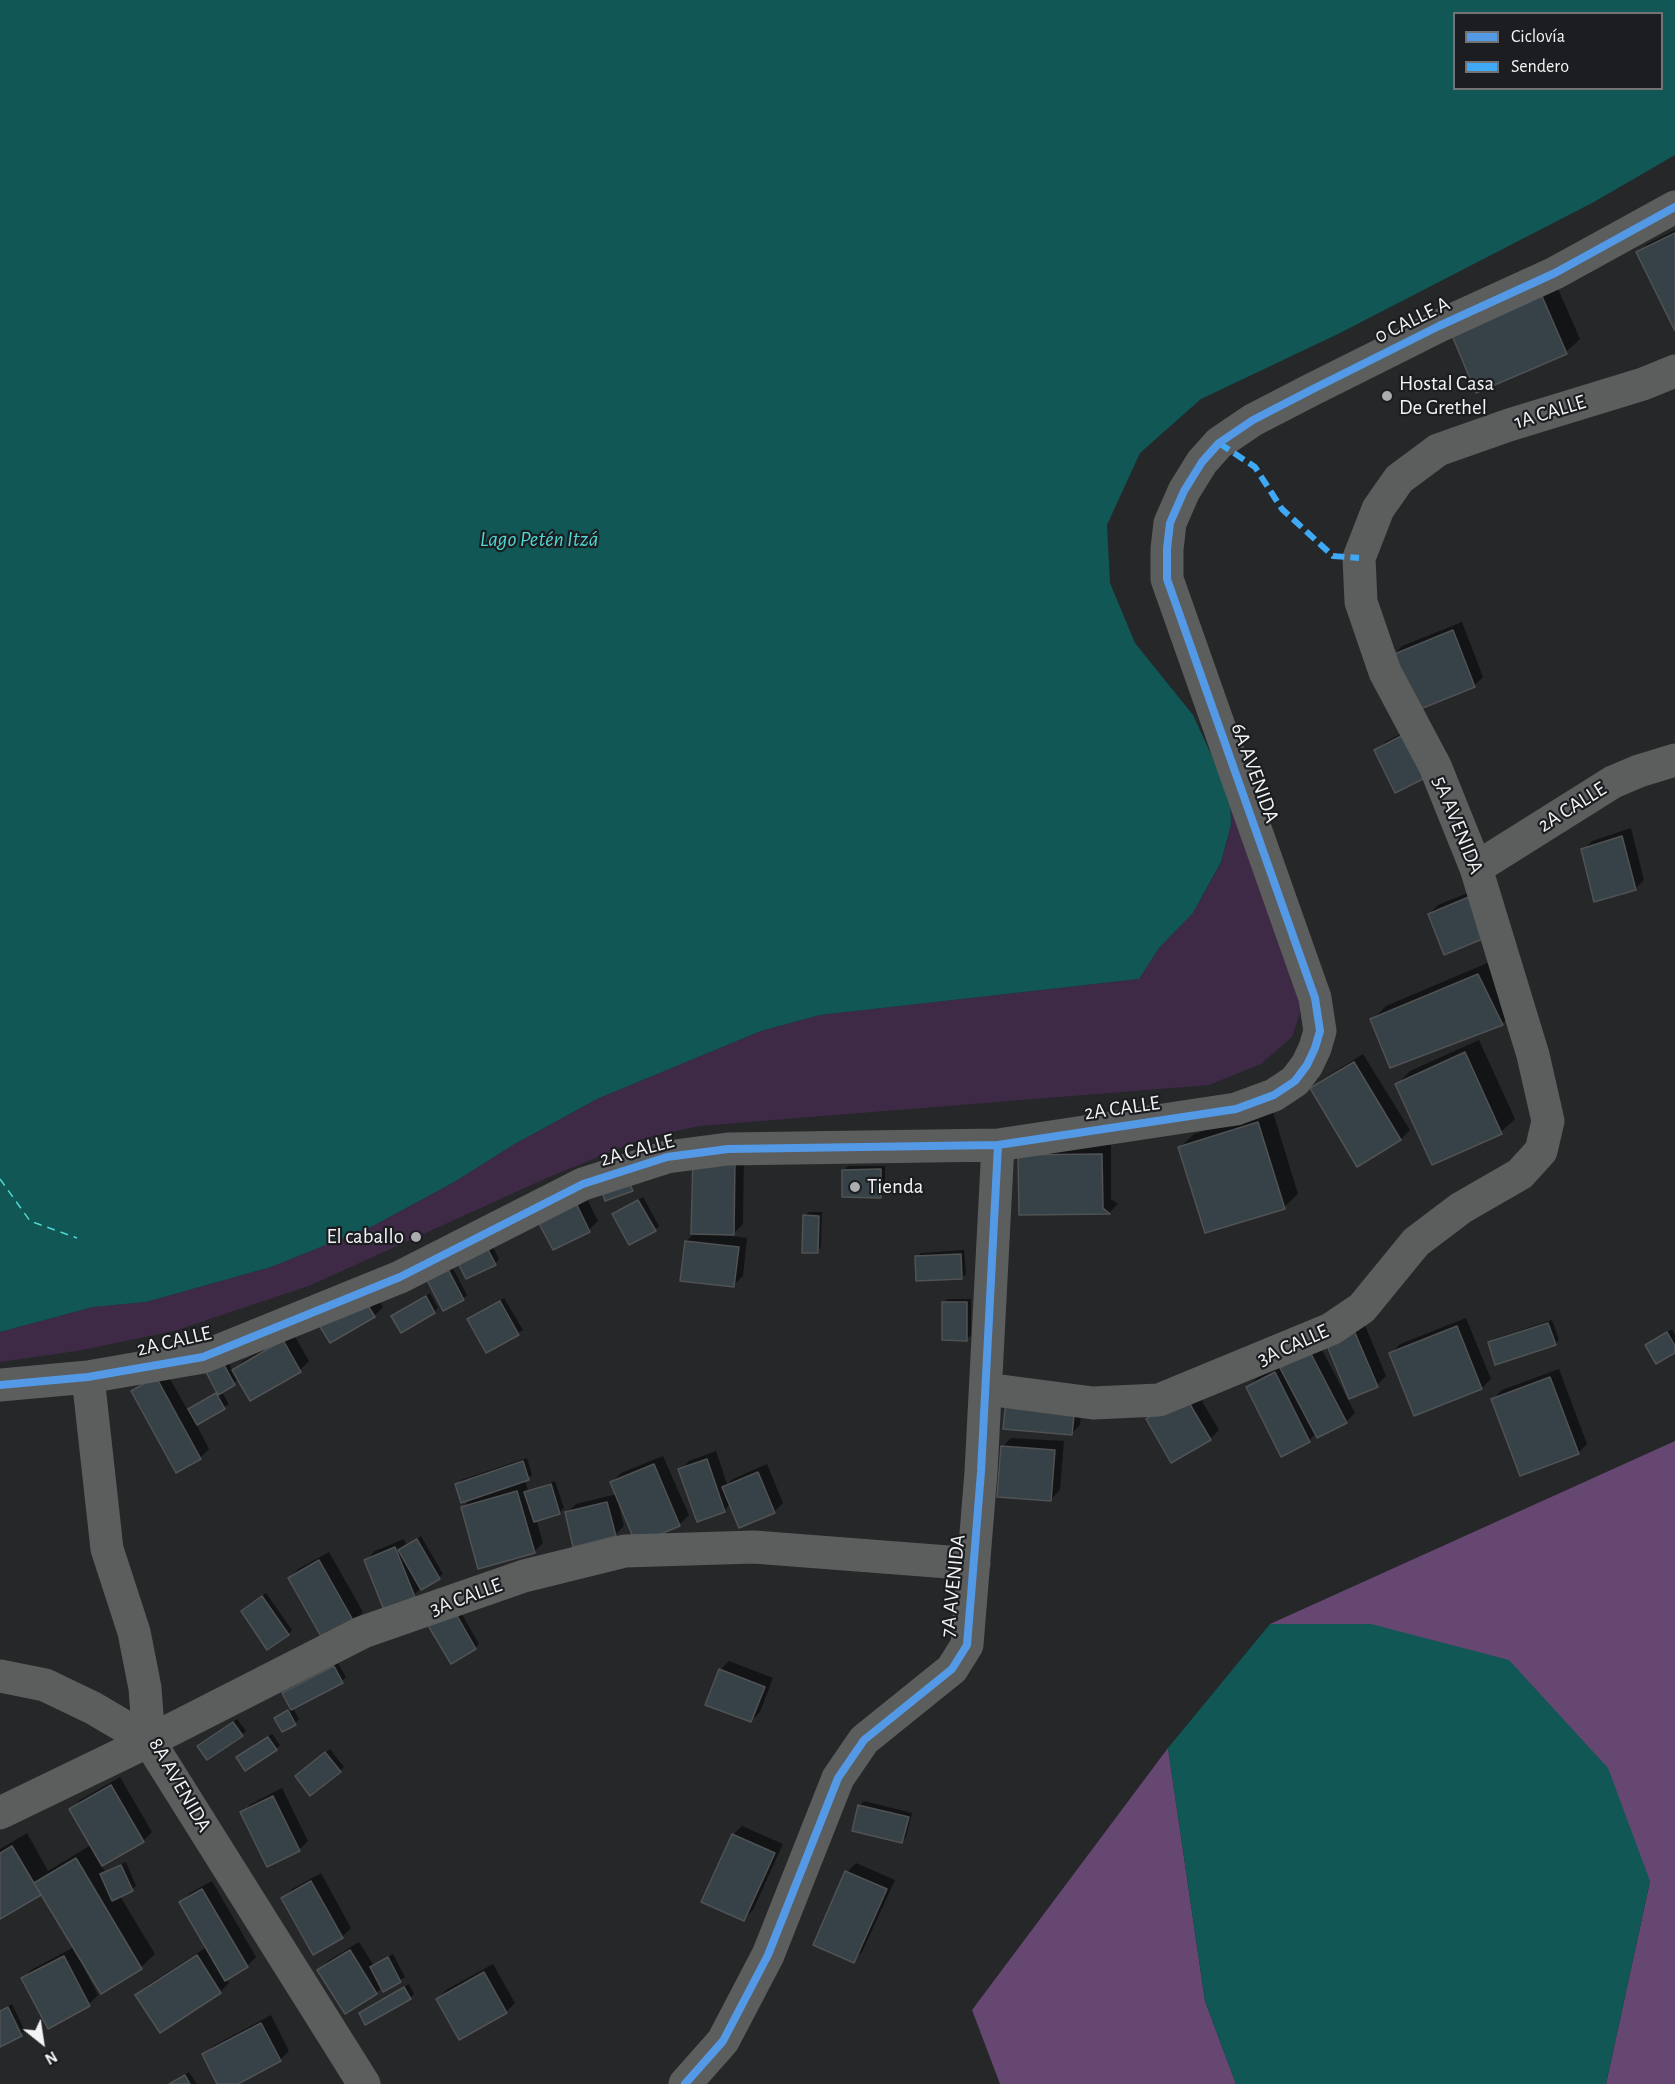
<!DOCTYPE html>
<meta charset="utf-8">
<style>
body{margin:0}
#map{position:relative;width:1675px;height:2084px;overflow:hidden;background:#252729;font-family:"Alegreya Sans",sans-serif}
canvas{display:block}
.legend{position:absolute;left:1453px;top:12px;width:210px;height:78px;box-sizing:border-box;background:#1b1d20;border:2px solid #717375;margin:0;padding:8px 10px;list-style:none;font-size:18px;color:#f2f3f5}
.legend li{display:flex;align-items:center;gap:12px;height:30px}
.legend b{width:30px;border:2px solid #717375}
.north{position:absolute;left:12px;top:2012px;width:60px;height:60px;-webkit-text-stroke:4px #1b1d20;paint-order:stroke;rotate:150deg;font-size:16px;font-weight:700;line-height:24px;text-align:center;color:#f2f3f5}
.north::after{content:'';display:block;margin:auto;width:21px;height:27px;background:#f2f3f5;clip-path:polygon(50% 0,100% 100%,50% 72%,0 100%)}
</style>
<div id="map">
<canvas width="1675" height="2084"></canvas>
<ul class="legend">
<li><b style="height:8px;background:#5399e6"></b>Ciclovía</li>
<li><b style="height:8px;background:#3fa9f5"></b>Sendero</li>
</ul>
<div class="north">N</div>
</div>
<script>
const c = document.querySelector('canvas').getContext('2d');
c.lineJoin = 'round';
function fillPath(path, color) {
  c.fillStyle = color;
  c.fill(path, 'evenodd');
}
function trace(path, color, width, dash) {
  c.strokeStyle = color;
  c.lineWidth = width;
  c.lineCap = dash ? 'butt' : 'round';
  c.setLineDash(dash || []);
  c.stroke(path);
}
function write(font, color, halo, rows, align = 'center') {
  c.font = font + ' "Alegreya Sans",sans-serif';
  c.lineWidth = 4.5;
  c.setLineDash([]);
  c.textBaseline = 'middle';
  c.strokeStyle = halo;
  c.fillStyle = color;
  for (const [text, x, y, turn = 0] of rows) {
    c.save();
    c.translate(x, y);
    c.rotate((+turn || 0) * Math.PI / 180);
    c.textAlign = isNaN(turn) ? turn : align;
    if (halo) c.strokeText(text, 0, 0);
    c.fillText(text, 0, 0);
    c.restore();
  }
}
const green = new Path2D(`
 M1230 795 1307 993 1292 1037 1261 1064 1209 1085 699 1126 645 1138 549 1177 309 1286 174 1331 77 1351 0 1362V1332L93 1307 146 1302 271 1267 373 1226 456 1181 513 1145 597 1099 761 1031 820 1015 1139 979 1159 948 1193 913 1221 863 1231 826Z`);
const forest = new Path2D(`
 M1675 1441V2084H1606L1650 1881 1270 1624Z
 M1168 1748 1205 2001 1236 2084H1000L972 2010Z`);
const water = new Path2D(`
 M0 0H1675V155L1594 202 1338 334 1201 399 1140 453 1107 525 1110 583 1135 643 1193 715 1230 795 1231 825 1221 862 1193 913 1159 948 1139 979 820 1015 761 1031 597 1099 513 1145 456 1181 373 1226 271 1267 146 1302 93 1307 0 1332ZM1454 14H1662V88H1454Z
 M1270 1624H1371L1509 1660 1608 1768 1650 1881 1606 2084H1236L1205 2001 1168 1748Z`);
const shadow = new Path2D(`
 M1675 230V328L1638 253 1647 244Z
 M1555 282 1580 339 1566 352 1453 334Z
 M1462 622 1483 677 1474 686 1394 655 1402 646Z
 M1419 725 1439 765 1376 751 1385 742Z
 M1631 828 1644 880 1635 889 1583 850 1592 841Z
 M1480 888 1495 927 1429 914 1438 905Z
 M1492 961 1515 1010 1502 1024 1372 1020 1386 1006Z
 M1479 1040 1515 1119 1501 1132 1397 1085 1410 1071Z
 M1363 1054 1410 1130 1401 1139 1358 1165 1312 1089 1321 1080Z
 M1272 1109 1298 1194 1284 1207 1180 1147 1194 1134Z
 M1111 1145V1199L1118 1204 1110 1212 1020 1214 1028 1147Z
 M703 1151H744L743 1224 734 1233H723V1235L747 1238 743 1276 734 1285 686 1241 695 1233Z
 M848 1166H885V1192L881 1196 844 1170Z
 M582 1189 598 1221 589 1230 553 1248Z
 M643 1197 659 1226 655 1230 614 1214Z
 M809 1212H822L821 1247 817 1252 804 1216Z
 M489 1239 499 1259 495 1264 467 1277Z
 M442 1247 467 1295 463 1299 422 1257Z
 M964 1250 966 1274 962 1278 917 1257 921 1253Z
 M365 1278 383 1307 374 1316 313 1313Z
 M430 1293 438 1308 434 1312 393 1316Z
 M504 1298 523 1330 487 1351 469 1320Z
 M947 1299H971V1335L967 1339 943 1303Z
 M1362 1318 1386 1376 1377 1385 1326 1339Z
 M1466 1318 1491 1379 1482 1388 1391 1353 1400 1344Z
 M1552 1320 1559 1340 1555 1344 1490 1343 1494 1339Z
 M1672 1329 1675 1335V1352L1647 1345Z
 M293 1333 309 1361 300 1370 251 1399 239 1379 221 1391 229 1404 196 1424 209 1449 201 1457 177 1471 133 1392 142 1383 165 1370 188 1411 194 1405 218 1392 207 1372 227 1360 233 1371 243 1361Z
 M1319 1344 1355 1413 1346 1422 1316 1433 1309 1441 1248 1387 1257 1378Z
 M1559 1369 1587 1444 1578 1453 1493 1399 1502 1390Z
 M1195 1389 1219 1430 1210 1439 1172 1461Z
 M1083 1398 1080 1425 1071 1434 1007 1401Z
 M1011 1438 1064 1441 1060 1490 1051 1499 1002 1447Z
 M716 1451 727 1484 733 1479 767 1464 783 1503 774 1512 730 1504 724 1511 680 1470 689 1461Z
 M663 1456 689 1515 680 1524 637 1542 620 1501 618 1502 624 1526 615 1535 567 1513 576 1504 617 1494 612 1482 621 1473Z
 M527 1458 532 1475 525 1480 528 1491 555 1481 564 1508 560 1512 536 1519 543 1543 534 1552 462 1508 473 1497 457 1484 461 1480Z
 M421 1536 443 1574 422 1587 414 1595 366 1560 375 1551 404 1539 406 1545Z
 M329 1552 363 1612 354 1621 290 1578 298 1569Z
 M266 1593 292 1630 288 1634 247 1607Z
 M456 1604 479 1644 475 1648 432 1618Z
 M729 1661 773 1678 760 1712 751 1721 720 1670Z
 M338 1663 346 1677 342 1681 292 1707 299 1719 295 1724 276 1718 292 1708 284 1693 288 1689Z
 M237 1719 246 1731 242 1735 199 1746Z
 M272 1734 280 1745 276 1749 238 1757Z
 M330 1749 344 1767 311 1794 301 1773Z
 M120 1777 152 1832 143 1841 101 1865 105 1871 126 1862 136 1886 120 1896 155 1954 141 1967 101 1992 87 1969 85 1970 98 1995 89 2004 48 2027 22 1979 31 1970 74 1947 42 1893 0 1917V1849L27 1833 48 1871 91 1845 71 1809 80 1800Z
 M282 1788 308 1841 299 1850 242 1813 251 1804Z
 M864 1801 912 1813 906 1837 902 1842 854 1830 860 1805Z
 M742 1826 783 1844 753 1910 744 1919 733 1835Z
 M856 1863 895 1880 862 1952 853 1961 847 1872Z
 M321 1873 351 1928 342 1937 283 1898 292 1889Z
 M212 1881 256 1957 247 1966 226 1978 229 1983 220 1992 137 1995 146 1986 207 1947 181 1902 190 1893Z
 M359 1942 374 1966 393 1954 405 1977 384 1990 382 1987 376 1993 345 2012 319 1970 328 1961Z
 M493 1964 515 2003 506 2012 459 2038 437 1999 446 1990Z
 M409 1984 414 1994 410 1998 366 2023 361 2013 365 2009Z
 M12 2004 25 2031 0 2046V2010Z
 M271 2015 289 2051 280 2060 235 2084H219L204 2055 213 2046Z
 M189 2072 197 2084H168Z`);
const ferry = new Path2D(`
 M0 1179 30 1221 77 1238`);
const building = new Path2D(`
 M1675 233V331L1636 252Z
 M1541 294 1567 354 1476 393 1451 333Z
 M1453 630 1475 687 1418 710 1392 655Z
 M1409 732 1431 775 1395 793 1374 750Z
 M1622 836 1636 890 1594 902 1581 849Z
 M1471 896 1487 937 1444 955 1428 914Z
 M1478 974 1503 1025 1390 1068 1370 1019Z
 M1465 1052 1502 1134 1432 1165 1395 1084Z
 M1354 1062 1401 1140 1357 1167 1310 1088Z
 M1258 1122 1285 1209 1205 1233 1178 1147Z
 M1102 1154 1103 1208 1110 1214 1019 1215 1018 1155Z
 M693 1159H735L734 1235 691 1234Z
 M881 1169V1198L842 1197V1170Z
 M629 1182 633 1191 605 1201 602 1192Z
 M573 1197 590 1232 553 1250 535 1216Z
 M638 1200 656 1231 629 1245 612 1214Z
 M803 1215 819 1216 818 1253H802Z
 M483 1240 496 1265 466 1279 454 1255Z
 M685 1241 739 1247 734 1287 680 1281Z
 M438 1250 464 1300 443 1311 417 1261Z
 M961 1254 962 1279 916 1281 915 1256Z
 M356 1286 375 1317 330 1343 311 1312Z
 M426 1296 435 1313 401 1333 391 1316Z
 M500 1301 519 1335 486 1353 467 1319Z
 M942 1302H967V1341L942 1340Z
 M1548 1323 1556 1345 1495 1365 1488 1342Z
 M1352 1326 1378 1387 1349 1399 1324 1338Z
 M1457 1326 1482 1389 1414 1416 1389 1353Z
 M1667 1332 1675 1346V1353L1656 1364 1645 1345Z
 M283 1340 301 1372 250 1401 232 1370Z
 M1310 1352 1347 1423 1317 1438 1280 1368Z
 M223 1363 235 1385 218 1395 206 1372Z
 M1275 1372 1310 1442 1281 1457 1246 1387Z
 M156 1377 201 1459 176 1473 131 1391Z
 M1550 1377 1579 1454 1520 1476 1491 1399Z
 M216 1393 225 1409 197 1425 188 1409Z
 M1185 1396 1211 1440 1171 1463 1146 1419Z
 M1006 1400 1075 1406 1072 1435 1003 1429Z
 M1001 1446 1055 1450 1051 1501 997 1497Z
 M707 1459 725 1512 697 1522 678 1469Z
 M523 1461 529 1480 461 1503 455 1484Z
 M654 1464 680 1526 636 1544 610 1482Z
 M758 1472 775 1513 739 1528 722 1487Z
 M551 1484 560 1514 534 1522 524 1492Z
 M517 1491 535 1553 478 1569 461 1507Z
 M607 1502 616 1536 573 1547 565 1512Z
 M417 1539 440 1579 421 1590 398 1550Z
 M395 1547 415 1597 384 1610 364 1560Z
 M319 1560 354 1622 323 1640 288 1578Z
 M262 1596 289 1635 267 1650 241 1611Z
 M452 1607 476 1649 451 1664 426 1622Z
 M334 1666 343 1683 291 1710 282 1693Z
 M719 1669 765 1687 751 1722 705 1705Z
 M288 1710 296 1725 282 1732 274 1718Z
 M233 1722 243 1736 207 1760 197 1746Z
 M268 1737 277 1750 245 1771 236 1757Z
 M325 1752 341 1772 310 1796 295 1776Z
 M111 1785 144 1842 102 1866 69 1809Z
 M273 1796 300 1851 267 1867 240 1812Z
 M858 1805 909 1817 902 1843 852 1831Z
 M732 1834 775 1853 744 1921 701 1902Z
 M12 1846 41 1895 0 1919V1853Z
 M76 1858 142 1969 101 1994 34 1883Z
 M121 1865 133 1891 112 1901 100 1874Z
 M845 1871 887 1889 854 1963 813 1945Z
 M311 1881 343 1938 313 1955 281 1898Z
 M202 1889 248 1967 225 1981 179 1902Z
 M350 1950 377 1994 345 2014 317 1970Z
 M197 1955 221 1993 160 2033 135 1995Z
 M64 1956 90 2006 48 2029 21 1978Z
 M388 1957 401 1982 383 1992 370 1967Z
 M484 1972 507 2013 459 2040 436 1999Z
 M404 1987 411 1999 365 2025 359 2013Z
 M8 2007 22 2036 0 2047V2011Z
 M261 2023 281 2061 238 2084H217L202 2054Z
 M185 2075 190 2084H169Z`);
const street = new Path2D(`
 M1476 868 1613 782 1639 771 1675 760
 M88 1377 107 1549 134 1632 145 1688 149 1741 364 2084
 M0 1385 88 1377 203 1357 400 1277 583 1184 667 1157 728 1149 998 1145 1236 1109 1274 1095 1295 1081 1307 1065 1315 1048 1320 1031 1315 998 1167 579V549L1170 523 1184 491 1202 462 1219 443 1253 420 1311 390 1439 326 1555 273 1675 207
 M986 1389 1093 1403 1159 1400 1331 1329 1362 1308 1416 1242 1461 1208 1520 1174 1541 1151 1548 1121 1533 1055 1476 868 1435 766 1385 672 1361 602 1359 558 1378 509 1399 479 1438 450 1509 425 1643 384 1675 371
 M0 1676 45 1685 93 1708 149 1741
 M0 1813 149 1741 363 1632 524 1576 625 1551 754 1547 974 1564
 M685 2084 723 2041 768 1955 838 1778 864 1740 952 1669 967 1645 981 1472 998 1145`);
const quiet = new Path2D(`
 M1219 443 1255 467 1282 509 1333 556 1359 558`);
const cycleway = new Path2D(`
 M0 1385 88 1377 203 1357 400 1277 583 1184 667 1157 728 1149 998 1145 1236 1109 1274 1095 1295 1081 1307 1065 1315 1048 1320 1031 1315 998 1167 579V549L1170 523 1184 491 1202 462 1219 443 1253 420 1311 390 1439 326 1555 273 1675 207
 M685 2084 723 2041 768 1955 838 1778 864 1740 952 1669 967 1645 981 1472 998 1145`);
const markers = [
 [1387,396,6,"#aaacae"],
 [855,1187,6,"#aaacae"],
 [416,1237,6,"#aaacae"]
];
const streetNames = [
 ["0 CALLE A",1412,320,-26],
 ["1A CALLE",1550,412,-17],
 ["6A AVENIDA",1255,773,70],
 ["2A CALLE",1572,807,-32],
 ["5A AVENIDA",1458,825,68],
 ["2A CALLE",1122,1108,-8],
 ["2A CALLE",637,1150,-15],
 ["2A CALLE",174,1341,-13],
 ["3A CALLE",1293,1345,-24],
 ["7A AVENIDA",953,1586,-84],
 ["3A CALLE",466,1597,-20],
 ["8A AVENIDA",180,1785,60]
];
const poiNames = [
 ["Hostal Casa",1399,384],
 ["De Grethel",1399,408],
 ["Tienda",867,1187],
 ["El caballo",404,1237,"right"]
];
const waterNames = [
 ["Lago Petén Itzá",539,539]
];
fillPath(green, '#3e2947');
fillPath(forest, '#654772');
fillPath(water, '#105756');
fillPath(shadow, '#0007');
trace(ferry, '#4ed7d3', 1.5, [8, 6]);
fillPath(building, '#364247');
trace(building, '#505253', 1.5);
trace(street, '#5c5d5d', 33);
trace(quiet, '#3fa9f5', 6, [12, 6]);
trace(cycleway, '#5399e6', 8);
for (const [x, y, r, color] of markers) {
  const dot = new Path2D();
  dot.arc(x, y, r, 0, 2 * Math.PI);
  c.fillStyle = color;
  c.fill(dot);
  trace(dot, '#1b1d20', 2);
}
write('21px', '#f2f3f5', '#1b1d20', streetNames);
write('21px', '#f2f3f5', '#1b1d20', poiNames, 'left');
write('italic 22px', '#4ed7d3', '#1b1d20', waterNames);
</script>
